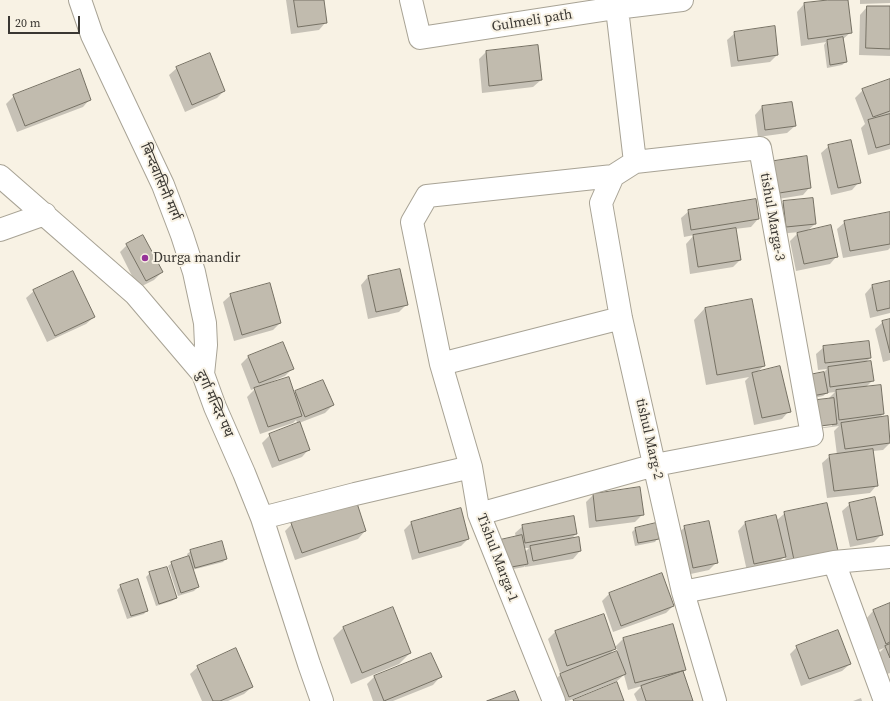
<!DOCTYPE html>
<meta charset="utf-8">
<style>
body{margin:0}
#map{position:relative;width:890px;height:701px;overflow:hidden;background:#f8f2e4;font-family:"Source Serif 4",serif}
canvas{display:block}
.scale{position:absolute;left:8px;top:16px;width:72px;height:18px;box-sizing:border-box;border:2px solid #3a3732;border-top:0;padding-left:5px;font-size:12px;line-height:14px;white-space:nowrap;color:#3a3732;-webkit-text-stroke:3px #f8f2e4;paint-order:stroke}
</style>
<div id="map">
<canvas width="890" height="701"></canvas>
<div class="scale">20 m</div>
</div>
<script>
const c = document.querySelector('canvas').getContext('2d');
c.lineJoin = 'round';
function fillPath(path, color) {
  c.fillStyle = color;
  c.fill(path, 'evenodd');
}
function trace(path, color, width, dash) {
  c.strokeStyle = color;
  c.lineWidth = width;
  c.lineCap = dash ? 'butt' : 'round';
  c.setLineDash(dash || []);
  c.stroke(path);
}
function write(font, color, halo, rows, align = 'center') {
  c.font = font + ' "Source Serif 4","Noto Sans Devanagari",serif';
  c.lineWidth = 4;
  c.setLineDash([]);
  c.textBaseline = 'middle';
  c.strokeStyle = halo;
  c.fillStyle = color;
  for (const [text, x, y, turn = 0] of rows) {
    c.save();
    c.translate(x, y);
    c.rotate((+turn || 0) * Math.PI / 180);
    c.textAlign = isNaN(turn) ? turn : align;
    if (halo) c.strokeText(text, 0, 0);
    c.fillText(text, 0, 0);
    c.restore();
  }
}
const shadow = new Path2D(`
 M286 0H323L326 22 319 30 291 34Z
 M835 0H847L851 32 842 40 846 62 842 65 827 68 824 45 826 42 801 46 797 12 804 4Z
 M860 0H890V3L860 4Z
 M867 7H890V56L859 55 860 15Z
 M735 33 777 55 770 62 731 67 727 40Z
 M486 52 541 80 533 87 482 93 479 59Z
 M177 68 224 91 217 98 185 112 169 75Z
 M890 80V149L868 155 861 128 865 124 855 98 863 90Z
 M14 96 90 99 83 107 17 132 6 104Z
 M792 103 795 126 787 133 758 137 755 115 762 107Z
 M829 146 859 182 852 190 831 195 821 153Z
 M761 171 810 187 803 195 766 201Z
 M784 202 815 224 806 232 837 256 830 264 796 271 790 241 799 232 779 234 776 209Z
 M689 211 758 219 751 227 735 229 740 260 733 267 690 274 686 244 694 235 684 237 681 218Z
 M890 213V248L888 250 843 258 837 229 845 222Z
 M127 245 162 272 154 280 138 288 120 252Z
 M368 277 407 304 399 312 368 319 361 285Z
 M890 282V313L870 318 865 294 872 286Z
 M34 291 94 317 86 324 47 342 26 298Z
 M231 295 280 323 273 330 234 341 223 302Z
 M705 308 764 366 756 373 789 411 782 419 754 425 745 381 749 377 706 385 694 320Z
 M890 320V360L883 362 875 329 883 322Z
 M283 343 293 368 285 376 264 385V386L294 393 323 381 333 405 325 413 299 423 309 449 302 457 272 468 262 443 270 435 298 424 296 420 293 423 260 434 247 397 256 388 251 390 241 364 248 357Z
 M824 347 870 358 865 363 873 380 866 387 883 414 879 418 887 417 890 443 883 450 873 451 877 485 870 493 827 498 822 463 830 456 837 455 834 431 839 426 817 429V428L832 426V424L814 405 817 401 829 400V398L835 392 827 393 823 396 809 399 823 373 827 369 818 370 816 354Z
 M593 495 643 514 635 522 589 528 586 502Z
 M850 504 882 534 874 542 850 547 842 511Z
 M785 513 837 550 787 567 785 556 777 564 747 571 738 531 745 523 775 517 776 521Z
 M411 523 468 539 461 546 412 560 404 530Z
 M292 524 365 531 358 539 295 560 285 531Z
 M523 526 576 534 571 539 580 551 573 559 525 567V566L524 567 503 571 516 538 515 533ZM524 548H529L525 552Z
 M685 527 717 562 709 570 686 575 677 534Z
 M635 529 658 538 655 542 635 546 632 532Z
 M191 551 226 558 223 562 192 570 198 587 194 591 178 596 168 566 172 563 188 557 187 554Z
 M150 573 176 598 172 601 156 606 146 577Z
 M121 586 147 610 144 614 127 619 117 590Z
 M609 594 673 606 666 613 613 632 602 601Z
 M890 604V673L887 674 878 654 884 648 879 650 866 619 873 611Z
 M603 615 615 647 623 639 684 670 683 672 692 701H637L634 694 642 686 628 690 624 675 617 681 568 701H561L553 682 563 672 560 673 548 639 555 632ZM616 647 618 652 609 655Z
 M344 627 410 653 399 664 351 684 333 638Z
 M797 647 850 664 842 671 801 686 790 654Z
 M431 654 440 677 433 685 393 701H373L367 684 374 677Z
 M198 667 252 687 244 694 228 701H202L190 674Z
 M861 698 862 701H853Z`);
const building = new Path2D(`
 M294 0H324L327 23 298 27Z
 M828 0H848L852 33 808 39 804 3Z
 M867 6H890V49L866 48Z
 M775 26 778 55 738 61 734 32Z
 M843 37 847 62 830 65 827 40Z
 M538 45 542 80 489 86 486 51Z
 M210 53 225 91 192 105 176 67Z
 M80 69 91 100 25 126 13 95Z
 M890 79V111L873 117 862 89Z
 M792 102 796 126 765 130 762 106Z
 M890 114V144L876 148 868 120Z
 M851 140 861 183 838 188 828 145Z
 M807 156 811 188 773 194 768 162Z
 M813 198 816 224 786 227 783 201Z
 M756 199 759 219 691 230 688 210Z
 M890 212V244L850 251 844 221Z
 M831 225 838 257 804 264 797 233Z
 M736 228 741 260 698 267 693 235Z
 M143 235 163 272 146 281 126 244Z
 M400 269 408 305 376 312 368 276Z
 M73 271 95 317 55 336 33 290Z
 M890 281V308L877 311 872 285Z
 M270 283 281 323 242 335 230 294Z
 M752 299 765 366 717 375 705 308Z
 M890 319V353L882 321Z
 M869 341 871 358 825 363 823 346Z
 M283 342 294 369 259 383 248 356Z
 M871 361 874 381 830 387 828 367Z
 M780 366 791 412 762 418 752 373Z
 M824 372 828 393 812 396 809 375Z
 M289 377 302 416 268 427 254 388Z
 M323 380 334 405 305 417 295 391Z
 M881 385 884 414 839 420 836 390Z
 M834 398 837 424 820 426 817 400Z
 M888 416 890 443 845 449 841 423Z
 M300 422 310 450 279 461 269 434Z
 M873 449 878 486 834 491 829 455Z
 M640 487 644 515 596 521 593 494Z
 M875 497 883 535 857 540 849 503Z
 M356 500 366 531 302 553 291 523Z
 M827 503 838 551 794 560 784 512Z
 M461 508 469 539 419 553 411 522Z
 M776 515 786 557 754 564 745 522Z
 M574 516 577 534 525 543 522 525Z
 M709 521 718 563 693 568 684 526Z
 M656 523 659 539 638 543 635 528Z
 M522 535 528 564 506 568 500 540Z
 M579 537 581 551 533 561 530 546Z
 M222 541 227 559 195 568 190 550Z
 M189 556 199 587 181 593 171 562Z
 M167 567 177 598 159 604 149 572Z
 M662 573 674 606 621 626 609 593Z
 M138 579 148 611 131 616 120 585Z
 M890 603V642L886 644 873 610Z
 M393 607 411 653 362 673 343 627Z
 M604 614 616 649 567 666 555 631Z
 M673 624 686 670 635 683 623 638Z
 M838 630 851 664 809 679 796 646Z
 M890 644V658L885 646Z
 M236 648 253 687 220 701H213L197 666Z
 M617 651 626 674 569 697 560 674Z
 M431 653 442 677 384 701 374 676Z
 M683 671 693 701H646L641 686Z
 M617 682 624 701H574L573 700Z
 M515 691 519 701H487Z`);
const minor = new Path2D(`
 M80 0 92 35 163 185 182 235 194 272 205 323 206 345 203 374
 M411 0 420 38 616 8 682 0
 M616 0 635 162
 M0 176 135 294 203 374 215 407 244 473 262 518 309 664 322 701
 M613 176 601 203 621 318 683 592 715 701
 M0 230 45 214
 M441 364 621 318
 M479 514 655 465 812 435 760 148 635 162 613 176 427 196 412 222 441 364 471 467 479 514 554 701
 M262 518 355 494 471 467
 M834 562 885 701
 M683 592 834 562 890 557`);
const markers = [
 [145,258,4,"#963399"]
];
const streetNames = [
 ["Gulmeli path",532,21,-9],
 ["बिन्दवासिनी मार्ग",160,182,67],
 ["tishul Marga-3",772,217,80],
 ["दुर्गा मन्दिर पथ",214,404,66],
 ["tishul Marg-2",649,439,77],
 ["Tishul Marga-1",497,558,69]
];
const poiNames = [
 ["Durga mandir",153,258]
];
fillPath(shadow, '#0003');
fillPath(building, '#c1bbae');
trace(building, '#767164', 1);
trace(minor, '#a8a395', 24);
trace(minor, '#fff', 22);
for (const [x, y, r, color] of markers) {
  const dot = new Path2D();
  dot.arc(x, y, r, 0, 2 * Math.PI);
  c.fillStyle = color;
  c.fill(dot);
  trace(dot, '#f8f2e4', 1.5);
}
write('14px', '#3a3732', '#f8f2e4', streetNames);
write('14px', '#3a3732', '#f8f2e4', poiNames, 'left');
</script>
